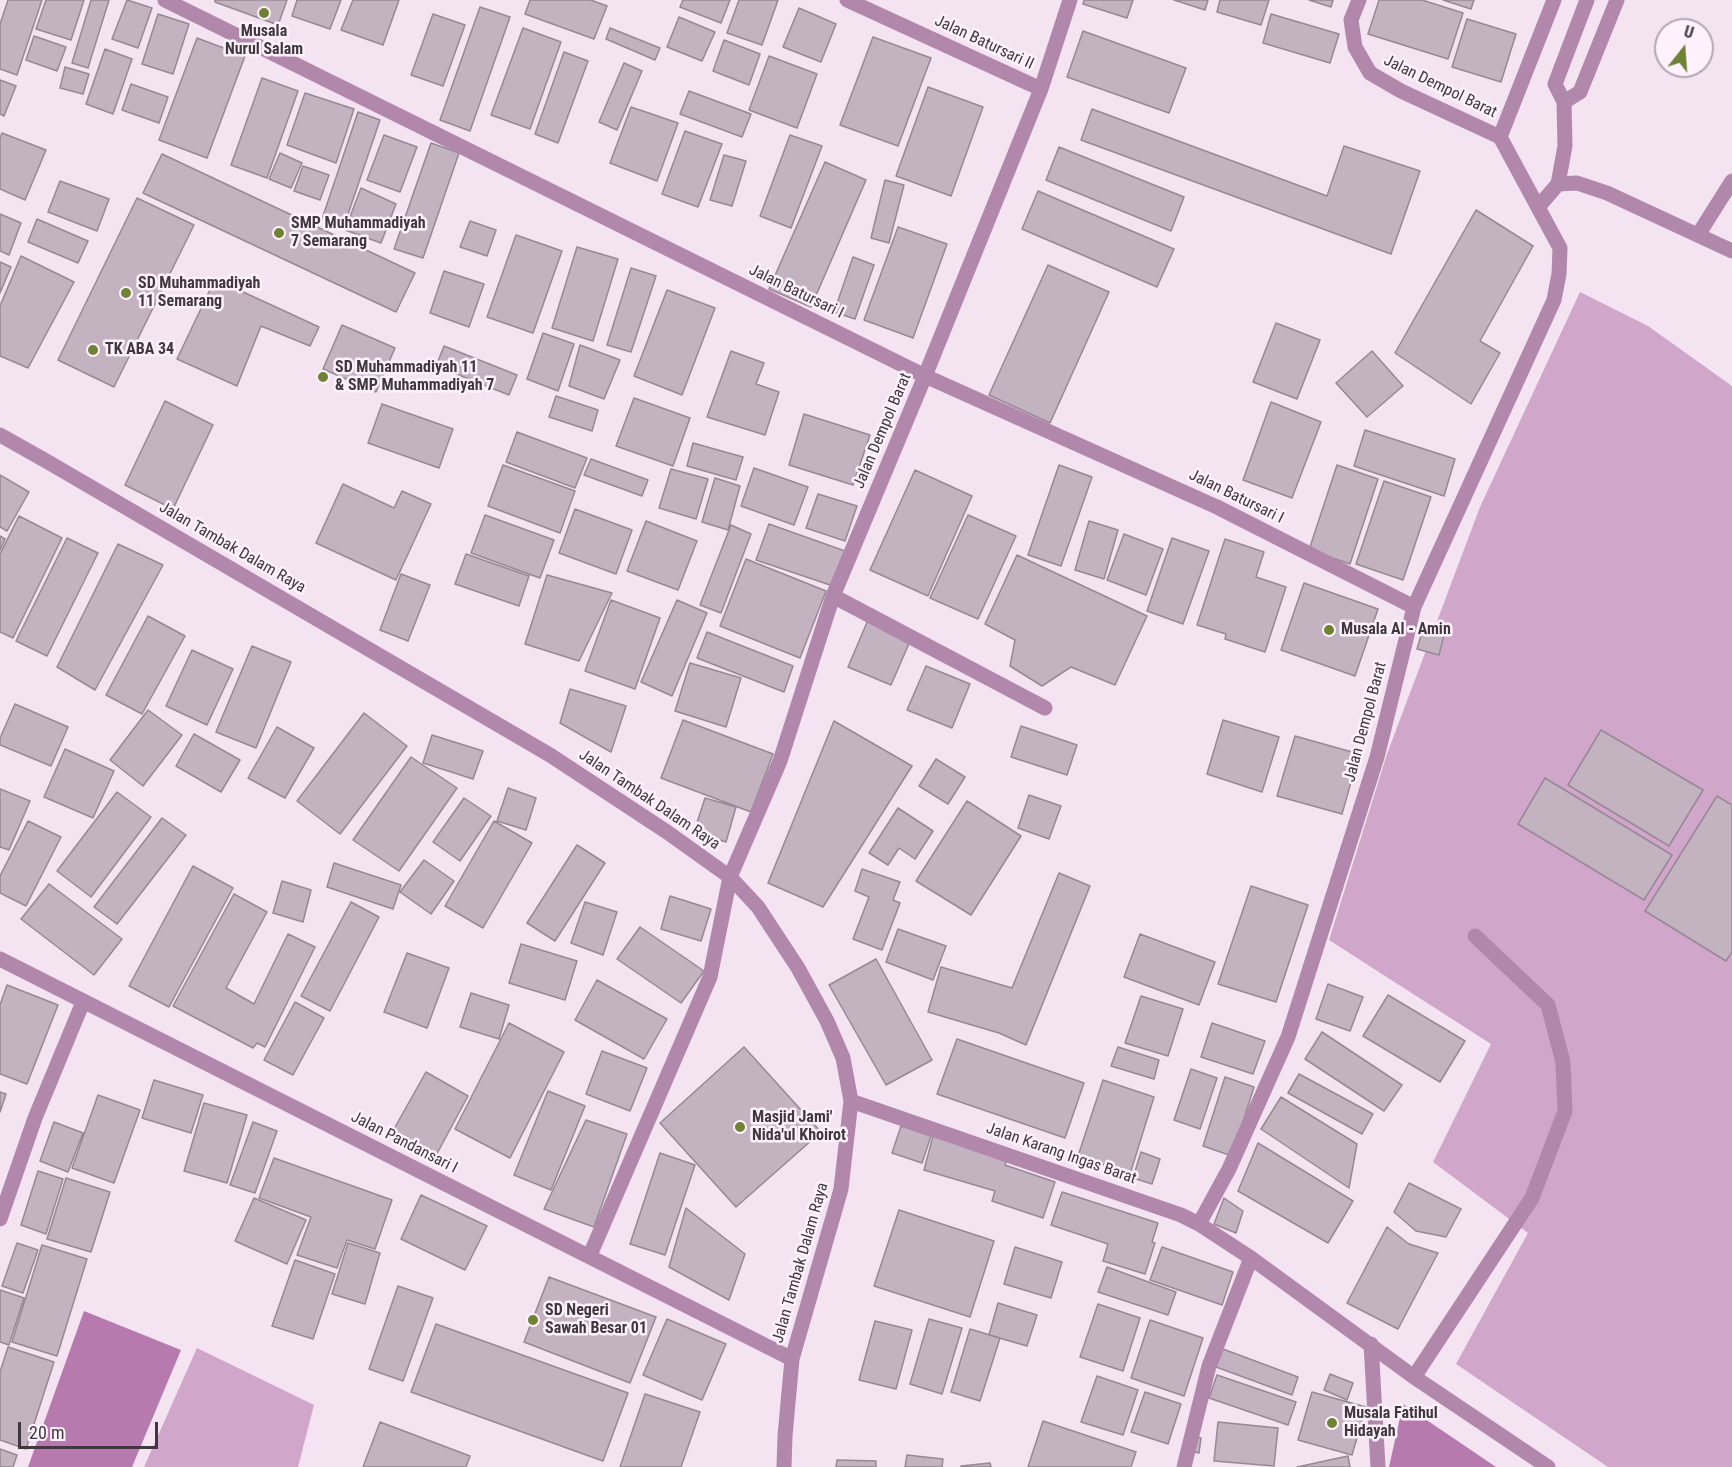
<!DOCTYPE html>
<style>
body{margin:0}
#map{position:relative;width:1732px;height:1467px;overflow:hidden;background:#f4e3f1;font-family:"Roboto Condensed",sans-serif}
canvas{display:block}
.north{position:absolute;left:1654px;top:18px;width:60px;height:60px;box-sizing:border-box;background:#fff1fd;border:2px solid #b2a7b0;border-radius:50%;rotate:17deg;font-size:16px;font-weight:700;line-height:24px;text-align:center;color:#3f383d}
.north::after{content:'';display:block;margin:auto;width:21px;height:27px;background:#708334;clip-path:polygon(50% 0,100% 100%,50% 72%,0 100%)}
.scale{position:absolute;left:18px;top:1422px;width:140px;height:27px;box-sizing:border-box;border:3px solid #3f383d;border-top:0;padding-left:8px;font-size:18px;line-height:21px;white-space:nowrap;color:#3f383d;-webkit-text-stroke:4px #fff1fd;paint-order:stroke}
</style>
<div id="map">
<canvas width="1732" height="1467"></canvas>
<div class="north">U</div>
<div class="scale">20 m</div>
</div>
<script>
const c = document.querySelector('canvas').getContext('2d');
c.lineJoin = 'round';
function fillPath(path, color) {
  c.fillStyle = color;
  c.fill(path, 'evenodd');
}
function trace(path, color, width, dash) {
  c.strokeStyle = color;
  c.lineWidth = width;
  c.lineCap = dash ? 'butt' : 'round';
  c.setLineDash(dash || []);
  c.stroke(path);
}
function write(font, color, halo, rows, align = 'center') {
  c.font = font + ' "Roboto Condensed",sans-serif';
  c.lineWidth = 5;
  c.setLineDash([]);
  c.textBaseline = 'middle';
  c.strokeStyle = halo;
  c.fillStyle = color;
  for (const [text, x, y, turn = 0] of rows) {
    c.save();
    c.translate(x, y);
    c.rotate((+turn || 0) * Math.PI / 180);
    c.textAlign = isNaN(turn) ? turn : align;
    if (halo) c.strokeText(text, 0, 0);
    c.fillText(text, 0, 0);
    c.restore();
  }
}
const green = new Path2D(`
 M1580 292 1648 326 1732 386V1467H1608L1456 1364 1528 1233 1433 1162 1491 1044 1329 940 1387 754 1480 507Z
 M197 1348 314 1405 298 1467H144Z`);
const water = new Path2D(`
 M84 1311 181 1350 132 1467H28Z
 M1403 1404 1496 1467H1389Z`);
const building = new Path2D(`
 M8 0H42L17 75 0 69V24Z
 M46 0H84L71 40 36 29Z
 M91 0H109L88 68 72 63Z
 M127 0 152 8 138 48 112 39Z
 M215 0H287L278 25 215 2Z
 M297 0H341L330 29 292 16Z
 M353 0H399L383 45 341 30Z
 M530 0H591L607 6 594 39 525 14Z
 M683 0H730L721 23 680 7Z
 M739 0H778L762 45 727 33Z
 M1084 0H1133L1127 18 1083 4Z
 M1174 0H1208L1205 10Z
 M1220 0H1269L1261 25 1217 12Z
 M1309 0H1333L1331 7Z
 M1379 0H1422L1463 13 1448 59 1368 34Z
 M1443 0H1474L1471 9Z
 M480 7 510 17 470 131 440 120Z
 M799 8 836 24 821 62 783 47Z
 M158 14 189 24 173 74 142 64Z
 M433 14 465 25 443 86 411 75Z
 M1271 14 1339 34 1330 63 1263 43Z
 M679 17 715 32 702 61 667 47Z
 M1467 19 1516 34 1501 82 1452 67Z
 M523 28 561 42 530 129 491 115Z
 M610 28 660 48 655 60 606 39Z
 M1083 31 1186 68 1169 113 1067 77Z
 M34 36 66 47 57 71 26 60Z
 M873 37 931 58 898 146 840 125Z
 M197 38 245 56 207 158 159 140Z
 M724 40 760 54 749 85 713 71Z
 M105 49 132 59 113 114 86 104Z
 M564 52 588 61 558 143 535 134Z
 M769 56 817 74 797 128 749 110Z
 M624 63 642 71 617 130 599 122Z
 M65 67 89 74 83 94 60 88Z
 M262 78 298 91 267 178 231 165Z
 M0 80 16 86 4 116 0 114Z
 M131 84 168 97 159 123 122 110Z
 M928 87 983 107 951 196 896 176Z
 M689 91 751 114 742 137 680 114Z
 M305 93 354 109 336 163 287 145Z
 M631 107 678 123 657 181 610 163Z
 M1092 109 1327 196 1344 146 1420 171 1391 254 1081 140Z
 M358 112 380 120 344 226 322 219Z
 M685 131 722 144 698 207 662 194Z
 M2 133 46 150 25 200 0 189V138Z
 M384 135 417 147 400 192 367 180Z
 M790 135 822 146 791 228 760 216Z
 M431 143 459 153 423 258 394 249Z
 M1059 147 1184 197 1171 231 1046 180Z
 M280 153 302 163 291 188 269 179Z
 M162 154 415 273 396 312 143 193Z
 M724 155 746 161 732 206 710 200Z
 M825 162 866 180 811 307 769 289Z
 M303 166 329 175 320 200 294 191Z
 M885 180 904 185 889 243 871 238Z
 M60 181 109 199 97 231 48 212Z
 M361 188 396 204 381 243 345 230Z
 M1038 191 1174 249 1157 287 1022 229Z
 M137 198 194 225 114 387 58 360Z
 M1476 210 1533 246 1480 341 1500 353 1471 404 1395 353Z
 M0 214 21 223 9 255 0 251Z
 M37 219 88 241 78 263 28 242Z
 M470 221 496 230 487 256 460 247Z
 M898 227 947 244 913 338 864 320Z
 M516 235 562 251 533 333 487 317Z
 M577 247 618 259 593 341 552 328Z
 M21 256 74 282 28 368 0 356V306Z
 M853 257 874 265 855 319 834 312Z
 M0 262 11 267 0 293Z
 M1048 265 1109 292 1050 423 989 395Z
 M631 268 656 276 631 352 607 345Z
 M444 271 484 284 469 327 430 313Z
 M215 279 319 327 310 346 261 326 237 386 177 359Z
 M667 290 715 308 682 395 634 376Z
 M1276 323 1320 340 1297 399 1253 382Z
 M342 325 395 348 376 392 323 369Z
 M543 333 574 344 558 391 527 379Z
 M580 345 620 360 604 399 569 386Z
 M444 346 517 375 509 395 436 366Z
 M731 351 764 363 756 384 779 392 765 435 707 417Z
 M1372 351 1403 386 1367 417 1336 383Z
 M556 396 598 410 592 431 549 417Z
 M634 398 690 418 673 466 616 446Z
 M165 401 213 425 173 509 125 485Z
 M1271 402 1321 422 1292 498 1243 480Z
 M382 404 453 429 439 468 368 443Z
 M804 414 870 435 853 485 789 465Z
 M1365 430 1455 459 1444 496 1354 466Z
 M517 432 587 458 575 488 506 462Z
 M693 443 743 457 736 480 687 466Z
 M591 459 648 480 642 496 584 475Z
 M503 465 575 491 560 533 488 506Z
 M1059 465 1092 477 1061 566 1028 555Z
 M1337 465 1378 479 1350 564 1309 550Z
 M754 468 808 487 794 525 741 506Z
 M671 469 708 479 696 519 659 508Z
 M915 470 972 496 928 596 870 570Z
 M0 475 29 492 7 531 0 527Z
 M715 478 740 486 728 530 702 522Z
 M1384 481 1431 497 1403 580 1356 564Z
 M343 484 394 508 402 491 431 504 396 580 316 543Z
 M818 494 857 506 845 541 806 528Z
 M575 509 632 530 616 574 559 553Z
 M485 515 554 540 540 578 471 553Z
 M968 515 1016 536 978 619 930 598Z
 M19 516 62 538 13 638 0 632V554Z
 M646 521 697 541 678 590 627 571Z
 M1089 521 1118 530 1104 579 1075 570Z
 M769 524 845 551 833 586 756 560Z
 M731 525 751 534 721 613 700 605Z
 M1124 534 1163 549 1146 595 1107 580Z
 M0 536 5 539 0 550Z
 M67 538 98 553 47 656 16 641Z
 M1172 538 1209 551 1183 624 1147 611Z
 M1225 539 1264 552 1256 577 1286 587 1265 652 1225 639 1226 634 1197 625Z
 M118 544 163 565 95 690 57 667Z
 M466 554 529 576 519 606 455 584Z
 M1017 555 1147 616 1115 685 1071 667 1042 686 1010 666 1015 640 985 624Z
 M746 559 826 591 800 658 720 626Z
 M401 574 430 585 408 641 380 630Z
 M547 575 612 593 579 661 525 644Z
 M1304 583 1378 609 1355 676 1281 650Z
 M611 600 660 618 635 689 585 671Z
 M677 600 707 613 672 696 641 682Z
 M148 616 185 636 142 714 106 695Z
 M868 620 911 639 891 685 848 667Z
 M1424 625 1445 631 1439 655 1417 649Z
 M707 632 793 666 784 692 697 658Z
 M252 646 291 662 256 748 216 732Z
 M192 650 233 669 207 725 166 706Z
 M690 663 741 678 726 727 675 711Z
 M926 666 970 684 952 728 907 710Z
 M570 689 626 706 611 752 560 723Z
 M15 704 68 727 51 766 0 745V738Z
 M148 710 182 735 143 786 110 760Z
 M364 713 407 746 340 834 297 801Z
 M683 720 773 754 751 812 661 778Z
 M1223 720 1279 737 1262 792 1207 774Z
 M834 721 912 766 823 907 768 883Z
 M1021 726 1077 745 1067 775 1011 757Z
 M277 727 314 748 285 798 248 778Z
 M1601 730 1703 790 1669 846 1568 785Z
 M194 734 240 760 221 792 176 766Z
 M432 735 483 751 473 779 423 763Z
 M1295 736 1359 754 1342 814 1277 796Z
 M65 749 114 771 93 818 44 797Z
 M411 757 457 788 399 871 353 840Z
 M936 759 965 777 948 804 919 786Z
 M1545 778 1672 855 1644 900 1518 824Z
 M508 788 536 798 526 830 497 821Z
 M0 789 30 801 9 850 0 847Z
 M117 792 151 817 91 897 57 871Z
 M1029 795 1061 806 1049 839 1018 828Z
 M1717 796 1732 805V952L1726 961 1645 911Z
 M464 798 491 816 460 861 433 842Z
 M705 798 736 807 726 842 694 832Z
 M967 801 1021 836 971 915 916 881Z
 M898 808 933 831 915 859 899 848 888 865 869 853Z
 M162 818 186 835 117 924 94 907Z
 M28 821 61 837 26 906 0 893V876Z
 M494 821 532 843 483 928 445 906Z
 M577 845 605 863 555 941 527 923Z
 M424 860 454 881 431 914 400 892Z
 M334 863 401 885 393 909 327 887Z
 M193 866 233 888 169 1007 129 986Z
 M862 869 900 882 893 900 900 903 882 950 853 939 869 897 855 891Z
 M1059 873 1090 886 1026 1045 999 1033 928 1012 941 967 1012 988Z
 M282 881 311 890 303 922 273 913Z
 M49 884 122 939 94 975 21 919Z
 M1251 886 1308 905 1276 1002 1218 984Z
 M234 894 267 912 226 988 254 1004 288 934 315 947 265 1047 257 1043 253 1048 173 1006Z
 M670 896 711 909 701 941 661 929Z
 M351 902 379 917 330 1011 301 996Z
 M585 902 617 912 603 955 571 943Z
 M640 927 704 971 681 1003 617 959Z
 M898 929 946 946 933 980 886 962Z
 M1140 934 1215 962 1199 1005 1124 977Z
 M521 944 577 961 565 1000 509 983Z
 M407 953 449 968 427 1028 384 1012Z
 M876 959 932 1060 886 1085 829 985Z
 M597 980 667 1019 644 1059 575 1020Z
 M1328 984 1363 997 1350 1031 1316 1019Z
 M7 985 58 1005 27 1084 0 1074V1005Z
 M471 993 509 1005 499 1039 460 1027Z
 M1388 995 1465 1041 1440 1082 1363 1036Z
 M1141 996 1183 1009 1168 1056 1125 1043Z
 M295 1002 324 1018 293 1075 264 1060Z
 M509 1023 564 1052 510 1158 455 1129Z
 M1212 1023 1265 1041 1253 1074 1201 1057Z
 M1322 1032 1402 1085 1384 1111 1305 1059Z
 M957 1039 1084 1083 1065 1138 937 1094Z
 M744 1047 821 1132 736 1207 660 1123Z
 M1118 1047 1159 1060 1154 1079 1111 1066Z
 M602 1051 647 1068 630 1111 586 1094Z
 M1191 1069 1217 1078 1200 1129 1174 1120Z
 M426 1072 468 1096 433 1161 390 1136Z
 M1299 1074 1373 1114 1362 1134 1288 1093Z
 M1225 1077 1254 1087 1232 1156 1203 1146Z
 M154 1080 203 1095 191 1133 142 1118Z
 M1103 1080 1154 1097 1130 1174 1078 1156Z
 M548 1091 585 1106 551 1190 514 1175Z
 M0 1092 6 1094 0 1112Z
 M98 1095 140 1110 114 1183 72 1168Z
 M1281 1097 1357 1144 1349 1188 1261 1129Z
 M204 1103 247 1115 227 1183 184 1171Z
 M586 1120 627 1134 594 1227 544 1209Z
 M54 1122 83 1133 68 1172 40 1161Z
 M253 1122 277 1131 255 1193 230 1185Z
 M901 1126 931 1136 922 1163 892 1153Z
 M933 1136 1007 1157 1005 1165 1055 1182 1043 1218 992 1201 995 1191 924 1170Z
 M1258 1143 1353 1201 1328 1243 1238 1191Z
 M1141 1152 1160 1159 1152 1184 1133 1178Z
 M660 1153 695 1165 665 1255 630 1244Z
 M274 1158 392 1200 375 1249 347 1240 337 1268 297 1255 311 1217 259 1198Z
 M38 1171 63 1179 46 1234 21 1225Z
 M66 1178 110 1192 91 1252 47 1239Z
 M1409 1183 1461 1209 1446 1237 1416 1231 1394 1212Z
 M1062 1192 1158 1223 1152 1242 1155 1243 1145 1274 1103 1261 1108 1244 1051 1225Z
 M421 1195 487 1226 465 1270 401 1239Z
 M254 1198 306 1220 287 1264 235 1241Z
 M1224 1198 1243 1211 1236 1233 1214 1224Z
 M686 1208 745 1254 729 1300 669 1267Z
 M899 1210 994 1241 970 1317 874 1286Z
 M1387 1227 1409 1244 1438 1253 1398 1329 1347 1303Z
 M17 1243 38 1250 23 1293 2 1286Z
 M348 1243 380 1253 365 1304 332 1294Z
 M42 1245 87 1259 57 1356 12 1342Z
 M1015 1247 1062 1262 1051 1298 1004 1284Z
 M1162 1247 1233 1272 1222 1305 1150 1280Z
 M295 1260 335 1274 313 1339 272 1326Z
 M1107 1267 1176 1292 1168 1315 1098 1292Z
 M549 1277 656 1317 630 1383 524 1342Z
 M398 1286 433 1298 403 1381 369 1369Z
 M0 1290 24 1298 9 1345 0 1342Z
 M998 1303 1037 1315 1027 1346 989 1335Z
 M1098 1304 1140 1318 1123 1371 1080 1357Z
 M667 1319 726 1344 702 1400 643 1375Z
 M929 1319 962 1328 942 1394 910 1384Z
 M1150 1320 1203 1338 1184 1396 1131 1378Z
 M875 1321 912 1330 896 1389 859 1380Z
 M436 1324 628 1393 603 1461 411 1392Z
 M970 1329 1000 1338 980 1401 951 1392Z
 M8 1347 54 1362 26 1449 0 1440V1372Z
 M1223 1349 1298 1377 1292 1395 1216 1367Z
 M1330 1374 1353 1383 1347 1400 1324 1390Z
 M1217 1375 1296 1402 1288 1425 1209 1398Z
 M1097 1376 1138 1390 1123 1435 1081 1422Z
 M1145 1392 1181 1404 1168 1444 1131 1432Z
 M1312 1392 1366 1407 1352 1455 1298 1440Z
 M645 1394 700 1412 681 1467H620Z
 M1043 1421 1136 1452 1131 1467H1028Z
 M380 1422 470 1456 466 1467H363Z
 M1218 1422 1278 1428 1274 1466 1214 1461Z
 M1193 1436 1201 1438 1199 1453 1190 1451Z
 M0 1449 17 1455 13 1467H0Z
 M907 1455 943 1459 942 1467H905Z
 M1348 1456 1350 1467H1297Z
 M837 1460 876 1461V1467H836Z
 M990 1463 991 1467H961V1466Z`);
const minor = new Path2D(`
 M165 0 925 376 1217 507 1414 607
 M847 0 1041 89
 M1359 0 1351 20 1355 47 1370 73 1401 91 1500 137
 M1564 102 1580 92 1617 0
 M1558 184 1577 183 1607 193 1732 251
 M1539 206 1558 184 1565 146 1564 102 1555 84 1587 0
 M1698 235 1732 181
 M0 435 48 462 550 755 667 832 730 877 758 907 798 968 827 1021 843 1058 851 1101 841 1189 792 1359 785 1436 784 1467
 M833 596 1045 708
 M0 959 792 1359
 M851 1101 1181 1215 1199 1224 1251 1258 1414 1377 1548 1467
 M0 1219 35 1118 83 1002
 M1199 1224 1229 1169 1288 1037 1377 757 1414 607 1554 300 1559 274 1560 248 1500 137 1554 0
 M590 1255 710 977 730 877 780 761 833 596 925 376 1041 89 1070 0
 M1371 1344 1378 1467
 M1414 1377 1532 1198 1565 1111 1563 1062 1548 1005 1475 936
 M1184 1467 1209 1366 1251 1258`);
const markers = [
 [264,13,6,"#708334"],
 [279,233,6,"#708334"],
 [126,293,6,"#708334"],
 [93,350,6,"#708334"],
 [323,377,6,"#708334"],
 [1329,630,6,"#708334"],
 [740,1127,6,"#708334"],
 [533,1320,6,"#708334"],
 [1332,1423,6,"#708334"]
];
const poiNames = [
 ["Musala",264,32,"center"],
 ["Nurul Salam",264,50,"center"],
 ["SMP Muhammadiyah",291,224],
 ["7 Semarang",291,242],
 ["SD Muhammadiyah",138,284],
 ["11 Semarang",138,302],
 ["TK ABA 34",105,350],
 ["SD Muhammadiyah 11",335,368],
 ["& SMP Muhammadiyah 7",335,386],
 ["Musala Al - Amin",1341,630],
 ["Masjid Jami'",752,1118],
 ["Nida'ul Khoirot",752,1136],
 ["SD Negeri",545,1311],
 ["Sawah Besar 01",545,1329],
 ["Musala Fatihul",1344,1414],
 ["Hidayah",1344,1432]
];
const streetNames = [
 ["Jalan Batursari II",984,43,25],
 ["Jalan Dempol Barat",1440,87,26],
 ["Jalan Batursari I",796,292,26],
 ["Jalan Dempol Barat",883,431,-67],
 ["Jalan Batursari I",1236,497,26],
 ["Jalan Tambak Dalam Raya",232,548,30],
 ["Jalan Dempol Barat",1366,722,-75],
 ["Jalan Tambak Dalam Raya",649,800,34],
 ["Jalan Pandansari I",404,1143,27],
 ["Jalan Karang Ingas Barat",1061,1154,19],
 ["Jalan Tambak Dalam Raya",801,1263,-74]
];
fillPath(green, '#d1a6cb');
fillPath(water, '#b77aaf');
fillPath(building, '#c3b3c0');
trace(building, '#978894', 1.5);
trace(minor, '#b287ac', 15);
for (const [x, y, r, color] of markers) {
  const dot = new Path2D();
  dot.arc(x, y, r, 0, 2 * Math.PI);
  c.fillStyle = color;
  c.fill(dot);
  trace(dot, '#fff1fd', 2);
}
write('bold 16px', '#3f383d', '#fff1fd', poiNames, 'left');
write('16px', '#3f383d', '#fff1fd', streetNames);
</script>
